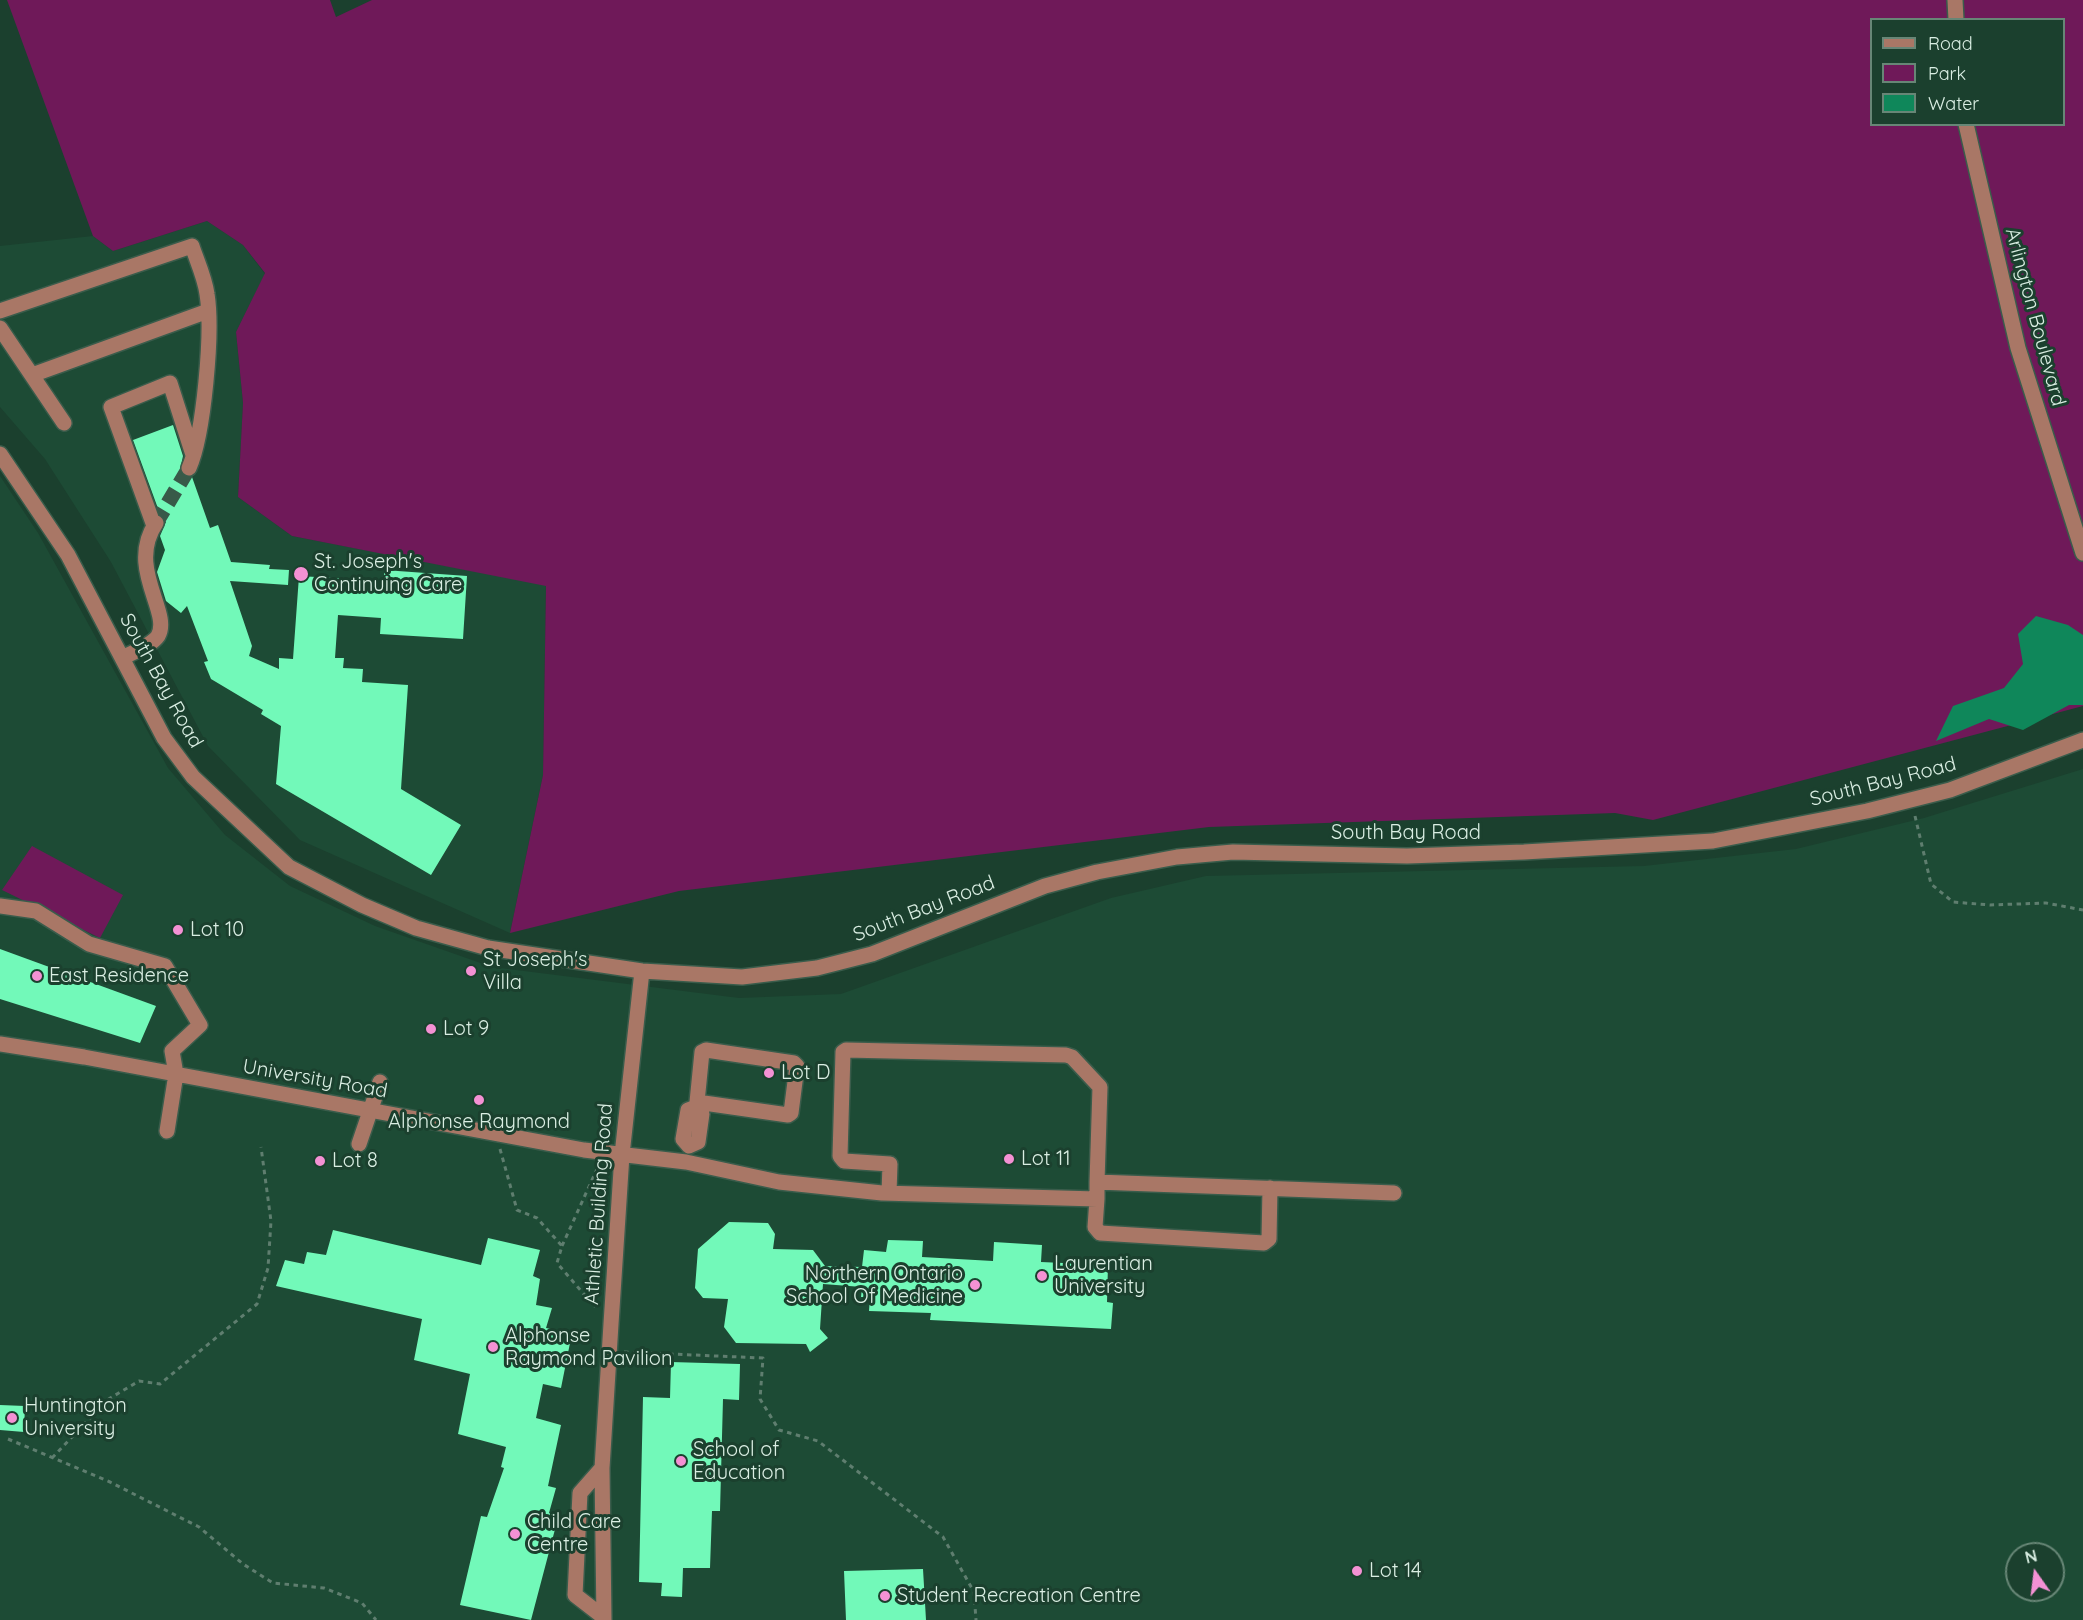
<!DOCTYPE html>
<style>
body{margin:0}
#map{position:relative;width:2083px;height:1620px;overflow:hidden;background:#1b402e;font-family:Quicksand,sans-serif}
canvas{display:block}
.legend{position:absolute;left:1870px;top:18px;width:195px;height:108px;box-sizing:border-box;background:#1b402e;border:2px solid #678676;margin:0;padding:8px 10px;list-style:none;font-size:18px;color:#daeee3}
.legend li{display:flex;align-items:center;gap:12px;height:30px}
.legend b{width:30px;border:2px solid #678676}
.north{position:absolute;left:2005px;top:1542px;width:60px;height:60px;box-sizing:border-box;background:#1b402e;border:2px solid #678676;border-radius:50%;rotate:346deg;font-size:16px;font-weight:700;line-height:24px;text-align:center;color:#daeee3}
.north::after{content:'';display:block;margin:auto;width:21px;height:27px;background:#f491d4;clip-path:polygon(50% 0,100% 100%,50% 72%,0 100%)}
</style>
<div id="map">
<canvas width="2083" height="1620"></canvas>
<ul class="legend">
<li><b style="height:8px;background:#a97766"></b>Road</li>
<li><b style="height:16px;background:#6f1959"></b>Park</li>
<li><b style="height:16px;background:#0f875a"></b>Water</li>
</ul>
<div class="north">N</div>
</div>
<script>
const c = document.querySelector('canvas').getContext('2d');
c.lineJoin = 'round';
function fillPath(path, color) {
  c.fillStyle = color;
  c.fill(path, 'evenodd');
}
function trace(path, color, width, dash) {
  c.strokeStyle = color;
  c.lineWidth = width;
  c.lineCap = dash ? 'butt' : 'round';
  c.setLineDash(dash || []);
  c.stroke(path);
}
function write(font, color, halo, rows, align = 'center') {
  c.font = font + ' Quicksand,sans-serif';
  c.lineWidth = 6;
  c.setLineDash([]);
  c.textBaseline = 'middle';
  c.strokeStyle = halo;
  c.fillStyle = color;
  for (const [text, x, y, turn = 0] of rows) {
    c.save();
    c.translate(x, y);
    c.rotate((+turn || 0) * Math.PI / 180);
    c.textAlign = isNaN(turn) ? turn : align;
    if (halo) c.strokeText(text, 0, 0);
    c.fillText(text, 0, 0);
    c.restore();
  }
}
const built = new Path2D(`
 M207 221 243 245 265 274 236 332 243 403 238 497 292 536 546 585 543 775 510 933 300 840 208 746 111 562 45 459 0 407V246L93 236 113 251Z
 M0 476 38 533 168 768 225 835 290 886 375 926 492 967 739 998 841 994 1111 898 1206 876 1644 866 1796 849 1924 818 2083 769V1620H0ZM2017 1554H2053V1590H2017Z`);
const green = new Path2D(`
 M7 0H330L336 17 372 0H2083V706L1653 820 1615 813 1209 827 679 891 510 933 543 775 546 586 292 536 238 497 243 403 236 332 265 273 243 245 207 221 113 251 93 236ZM1872 20H2064V124H1872Z
 M32 846 123 895 100 938 2 890Z`);
const water = new Path2D(`
 M2036 616 2068 625 2083 635V705H2069L2023 730 1989 719 1936 741 1953 706 2004 688 2023 664 2018 634Z`);
const building = new Path2D(`
 M173 425 183 456 180 470 185 477H192L210 528 218 525 231 562 270 565 269 569 289 570 288 585 230 581 252 646 249 656 279 669V658L293 659 299 576 384 581V570L467 576 463 639 380 634 381 618 338 615 335 658H344L343 668 363 669 362 682 408 685 401 789 461 825 431 875 276 784 281 726 261 714 263 710 211 679 204 662 208 661 187 606 181 613 166 601 157 572 165 550 160 536 166 522 160 514 133 440Z
 M0 949 156 1006 140 1043 0 999Z
 M729 1222 768 1223 775 1234 773 1249 813 1250 825 1266 862 1267 864 1250 886 1252 888 1240 923 1241 922 1257 993 1261 994 1242 1042 1245 1041 1262 1108 1265 1107 1302 1113 1303 1111 1329 930 1320 931 1313 869 1311 870 1297H861L862 1287 823 1284 820 1329 828 1338 810 1352 806 1344 736 1343 724 1327 728 1299 703 1298 695 1288 698 1249Z
 M333 1230 481 1265 488 1238 540 1250 533 1276 540 1279 536 1305 552 1308 546 1328 572 1333 561 1388 543 1384 536 1418 561 1425 548 1486 556 1488 549 1513 558 1518 531 1620 460 1605 481 1516 487 1517 504 1468 501 1467 506 1447 458 1434 470 1374 414 1360 422 1319 276 1286 285 1260 304 1264 307 1252 326 1255Z
 M671 1362 740 1364 739 1400 723 1399 720 1511H712L710 1568H683L682 1597 661 1596 662 1583 639 1582 643 1397 670 1398Z
 M0 1405 25 1406 24 1432 0 1430Z
 M923 1569 926 1620H846L844 1571Z`);
const minorTunnel = new Path2D(`
 M156 523 189 468`);
const path = new Path2D(`
 M1915 816 1931 884 1953 902 1990 905 2046 903 2083 910
 M500 1149 517 1210 537 1218 562 1246 557 1263 595 1307
 M562 1246 597 1169
 M624 1352 763 1358 760 1399 779 1430 818 1441 943 1537 974 1592 976 1620
 M8 1439 110 1482 199 1527 243 1564 273 1583 324 1588 362 1603 376 1620
 M52 1458 107 1400 139 1381 160 1384 257 1304 268 1268 271 1221 261 1147`);
const minor = new Path2D(`
 M1955 0 1956 20
 M1966 124 2018 348 2083 553
 M0 311 192 246C197 261 205 278 207 294 213 332 204 434 189 468
 M0 328 64 423
 M32 375 208 311
 M0 454 68 555 164 738 193 777 289 867 362 905 416 928 488 948 642 971 742 977 817 968 872 954 1045 886 1097 872 1177 857 1233 852 1407 856 1524 852 1713 841 1867 811 1950 790 2083 740
 M154 526 111 407 170 383 193 455
 M122 658C133 652 151 646 158 636 172 612 126 568 156 523
 M0 906 36 911 89 944 165 966 200 1025 172 1051 176 1074 167 1131
 M0 1044 84 1057 584 1150 686 1162 779 1182 882 1193 1097 1199V1182L1394 1193
 M359 1144 380 1082
 M689 1146 698 1142 702 1114 696 1107 697 1102 702 1052 706 1050 794 1063 797 1066 791 1113 788 1115 697 1102
 M689 1146 683 1139 688 1110 696 1107
 M889 1193 890 1164 844 1161 840 1156 843 1052 846 1050 1066 1055 1072 1057 1100 1087 1097 1182
 M1097 1199 1095 1227 1100 1233 1264 1243 1269 1239 1270 1188
 M602 1616 575 1595 580 1493 602 1468
 M604 1620 602 1468 611 1324 622 1155 642 971`);
const markers = [
 [301,574,8,"#f491d4"],
 [178,930,6,"#f491d4"],
 [471,971,6,"#f491d4"],
 [37,976,6,"#f491d4"],
 [431,1029,6,"#f491d4"],
 [769,1073,6,"#f491d4"],
 [479,1100,6,"#f491d4"],
 [1009,1159,6,"#f491d4"],
 [320,1161,6,"#f491d4"],
 [1042,1276,6,"#f491d4"],
 [975,1285,6,"#f491d4"],
 [493,1347,6,"#f491d4"],
 [12,1418,6,"#f491d4"],
 [681,1461,6,"#f491d4"],
 [515,1534,6,"#f491d4"],
 [1357,1571,6,"#f491d4"],
 [885,1596,6,"#f491d4"]
];
const streetNames = [
 ["Arlington Boulevard",2035,317,75],
 ["South Bay Road",161,681,61],
 ["South Bay Road",1883,782,-14],
 ["South Bay Road",1406,833],
 ["South Bay Road",924,909,-21],
 ["University Road",315,1079,10],
 ["Athletic Building Road",599,1204,-86]
];
const poiNames = [
 ["St. Joseph's",314,562],
 ["Continuing Care",314,585],
 ["Lot 10",190,930],
 ["St Joseph's",483,960],
 ["Villa",483,983],
 ["East Residence",49,976],
 ["Lot 9",443,1029],
 ["Lot D",781,1073],
 ["Alphonse Raymond",479,1122,"center"],
 ["Lot 11",1021,1159],
 ["Lot 8",332,1161],
 ["Laurentian",1054,1264],
 ["University",1054,1287],
 ["Northern Ontario",963,1274,"right"],
 ["School Of Medicine",963,1297,"right"],
 ["Alphonse",505,1336],
 ["Raymond Pavilion",505,1359],
 ["Huntington",24,1406],
 ["University",24,1429],
 ["School of",693,1450],
 ["Education",693,1473],
 ["Child Care",527,1522],
 ["Centre",527,1545],
 ["Lot 14",1369,1571],
 ["Student Recreation Centre",897,1596]
];
fillPath(built, '#1d4b35');
fillPath(green, '#6f1959');
fillPath(water, '#0f875a');
fillPath(building, '#72f9b9');
trace(minorTunnel, '#385a49', 15, [15, 8]);
trace(minor, '#3a5c4b', 18);
trace(path, '#5f7e6f', 3, [4.5, 4.5]);
trace(minor, '#a97766', 15);
for (const [x, y, r, color] of markers) {
  const dot = new Path2D();
  dot.arc(x, y, r, 0, 2 * Math.PI);
  c.fillStyle = color;
  c.fill(dot);
  trace(dot, '#1b402e', 2);
}
write('20px', '#daeee3', '#1b402e', streetNames);
write('20px', '#daeee3', '#1b402e', poiNames, 'left');
</script>
